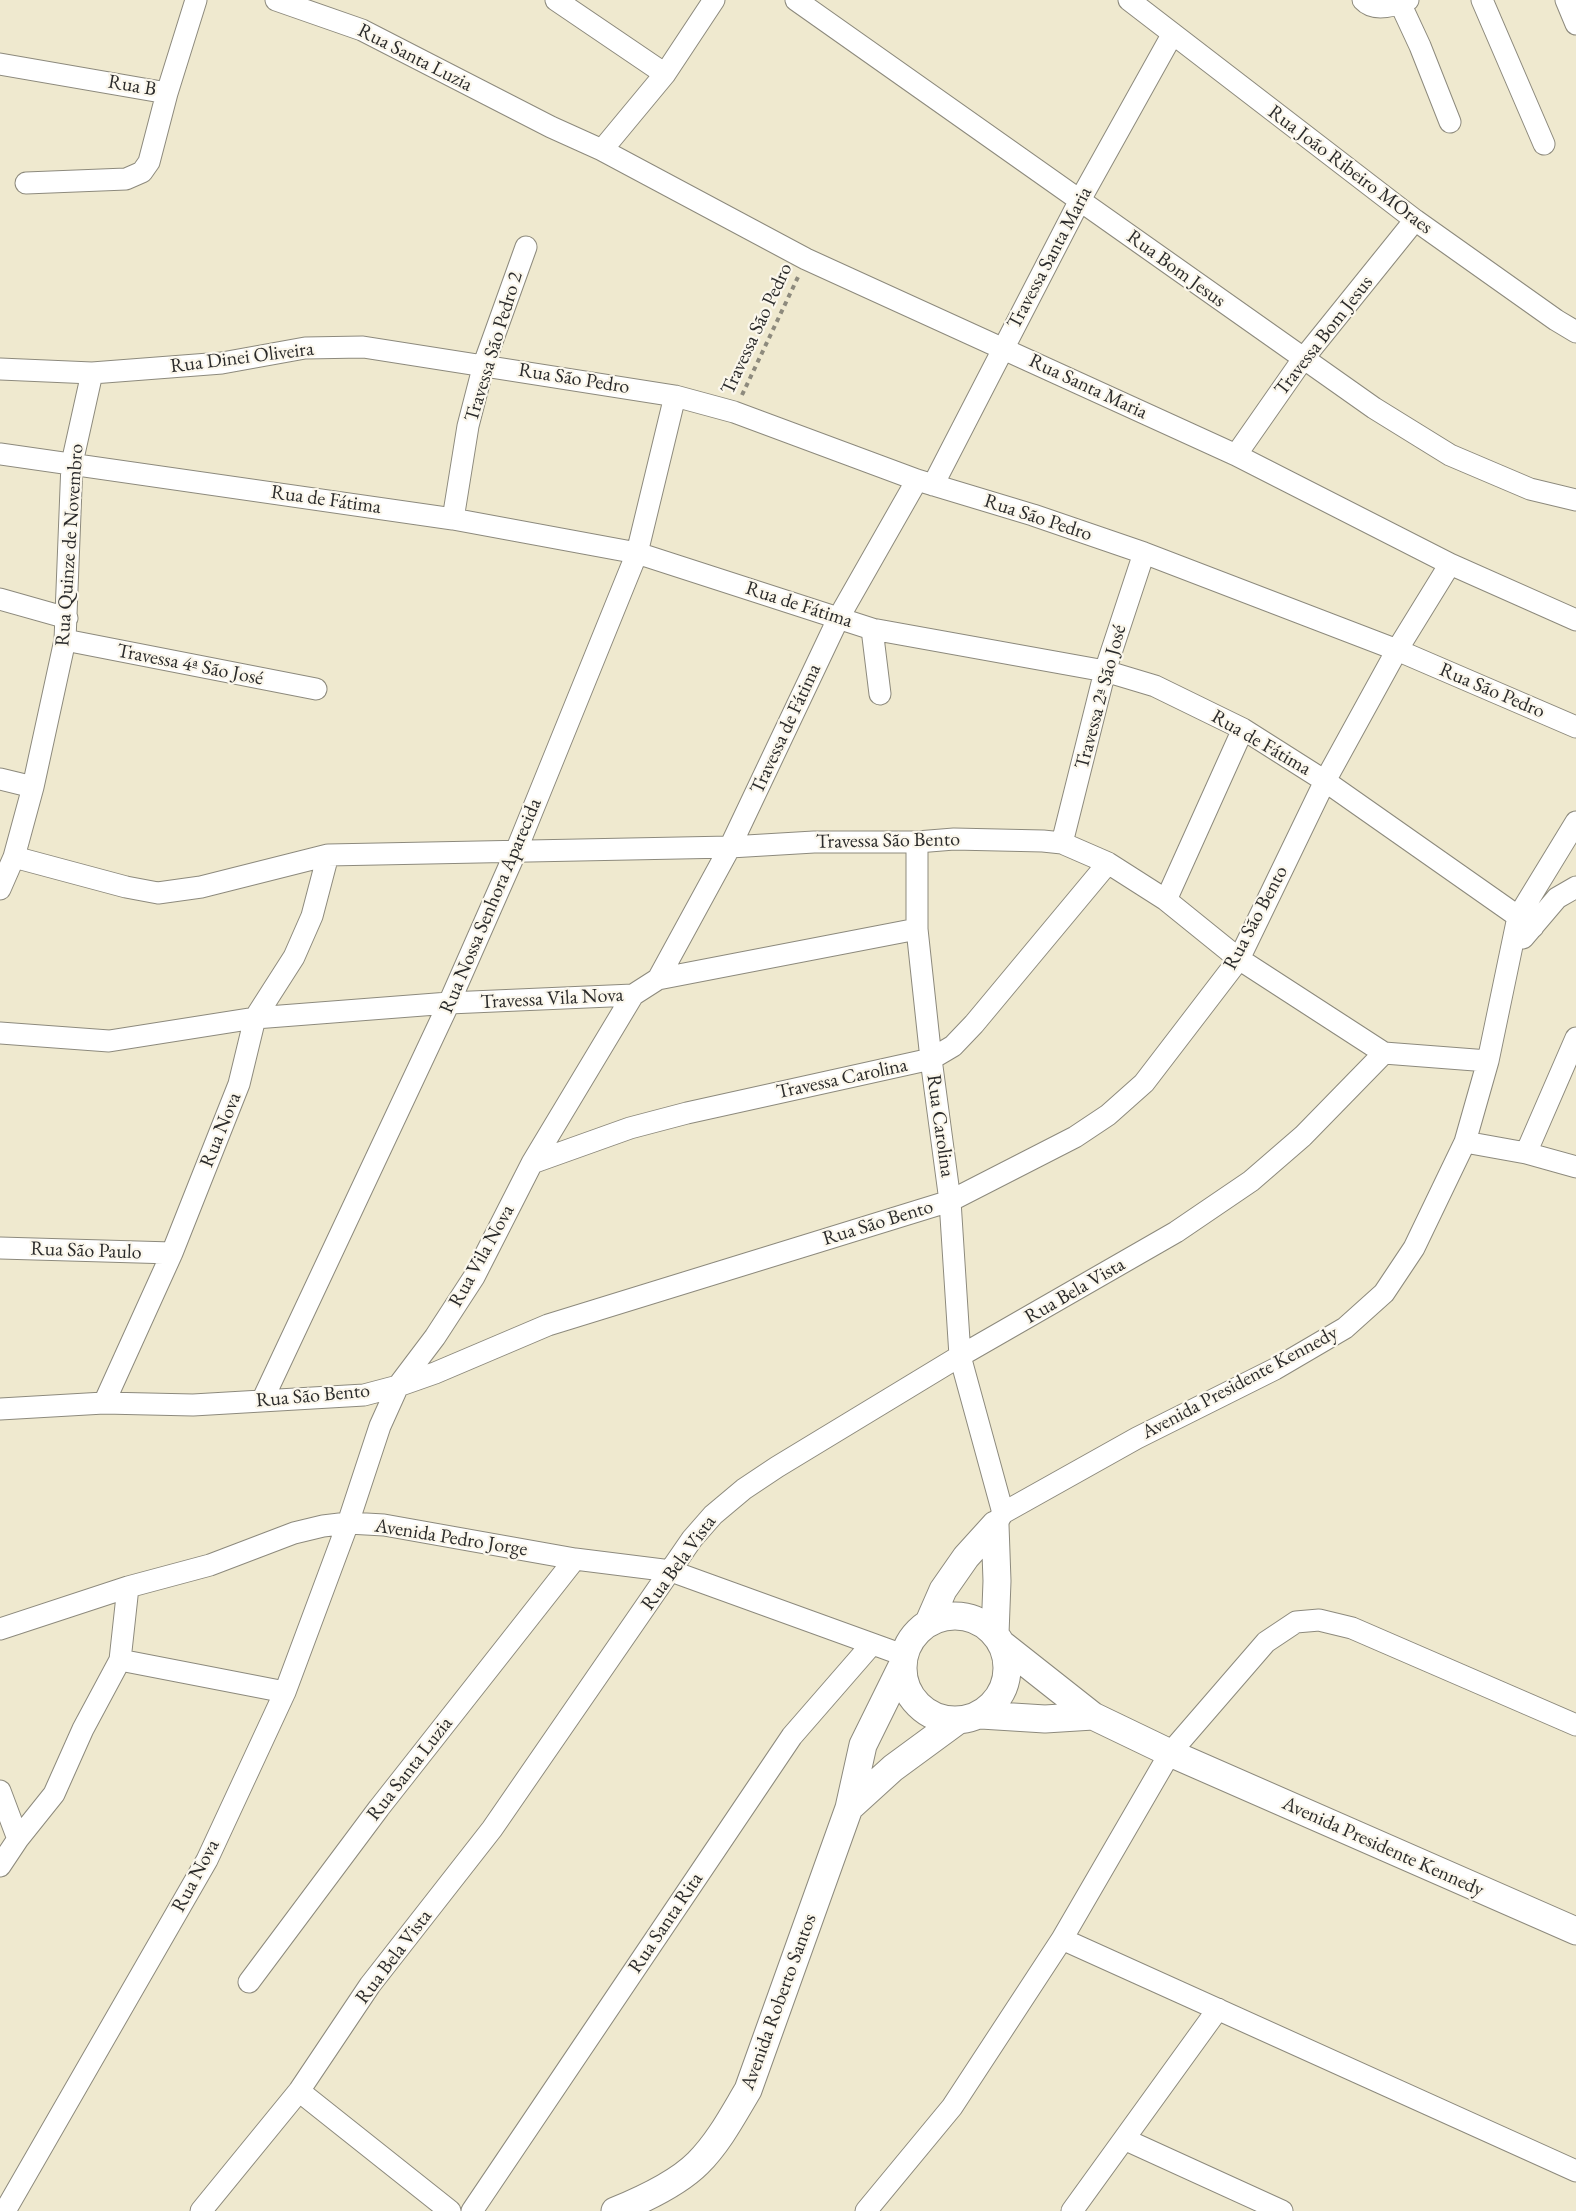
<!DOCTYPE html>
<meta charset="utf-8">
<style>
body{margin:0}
canvas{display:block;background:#efe9cf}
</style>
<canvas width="1576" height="2211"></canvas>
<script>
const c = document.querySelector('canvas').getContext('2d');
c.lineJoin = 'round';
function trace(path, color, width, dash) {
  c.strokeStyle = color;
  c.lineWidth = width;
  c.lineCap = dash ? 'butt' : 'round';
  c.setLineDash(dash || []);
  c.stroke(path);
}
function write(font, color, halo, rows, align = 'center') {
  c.font = font + ' "EB Garamond",serif';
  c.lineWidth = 4.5;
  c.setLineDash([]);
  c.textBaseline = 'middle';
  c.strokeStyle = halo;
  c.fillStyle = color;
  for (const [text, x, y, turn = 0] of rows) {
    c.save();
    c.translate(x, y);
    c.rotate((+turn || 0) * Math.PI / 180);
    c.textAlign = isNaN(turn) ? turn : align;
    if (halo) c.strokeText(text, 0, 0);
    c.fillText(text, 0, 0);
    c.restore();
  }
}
const path = new Path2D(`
 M742 395 798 277`);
const minor = new Path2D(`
 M276 0 362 30 551 127 602 150 806 259 1236 455 1450 564 1576 620
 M556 0 665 74
 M796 0 1374 408 1450 455 1530 489 1576 500
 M1129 0 1415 220 1556 320 1576 332
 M1363 0C1374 12 1394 6 1408 0
 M1482 0 1544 144
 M1566 0 1576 24
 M1400 3 1420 46 1450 122
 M0 64 167 93 196 0
 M602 150 665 74 714 0
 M26 183 126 179 142 172 149 162 167 93
 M0 369 92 373 222 363 305 348 363 347 675 396 734 412 917 480 1033 515 1144 553 1397 650 1576 727
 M0 454 453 519 637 553 872 629 1105 671 1155 686 1243 729 1325 781 1533 927
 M1236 455 1303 359 1415 220
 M933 485 1080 200 1172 35
 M453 519 468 426 484 364 526 247
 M0 599 67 618
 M872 629 880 694
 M65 640 316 689
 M0 779 33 787
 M917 842V929L931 1059 950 1201 960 1356 1003 1513
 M1062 843 1105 671 1144 553
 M14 857 126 887 158 893 201 887 328 855 730 847 814 842H917L954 839 1043 841 1062 843 1108 863 1166 900 1239 959 1384 1053
 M0 889 14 857 33 787 65 640 72 463 92 373
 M1166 900 1243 729
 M1523 938 1557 898 1576 887
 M658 979 730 847 839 617 917 480
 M0 1033 109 1041 255 1018 449 1003 633 995 658 979 917 929
 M1384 1053 1488 1061
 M1465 1142 1526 1153 1576 1038
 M1526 1153 1576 1167
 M532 1163 630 1128 687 1113 931 1059 953 1046 974 1024 1108 863
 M0 1248 172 1253
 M262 1401 449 1003 516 851 637 553 675 396
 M104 1403 172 1253 239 1084 255 1018 294 957 312 916 328 855
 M0 1409 104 1403 193 1405 364 1395 398 1386 435 1373 548 1325 950 1201 1075 1137 1108 1115 1144 1083 1239 959 1325 781 1397 650 1450 564
 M995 1525 1003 1513 1137 1438 1275 1369 1345 1328 1384 1293 1414 1248 1465 1142 1488 1061 1518 917 1576 822
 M0 1629 128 1587 210 1565 294 1533 323 1526 348 1523 384 1525 575 1559 671 1571 903 1655
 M120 1660 285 1692
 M0 1791 18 1839
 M0 1866 18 1839 54 1794 83 1729 120 1660 128 1587
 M1062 1939 1576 2171
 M249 1982 379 1808 575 1559
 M299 2091 450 2211
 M1124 2139 1282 2211
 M5 2211 207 1860 285 1692 348 1523 380 1426 398 1386 435 1337 474 1277 532 1163 633 995
 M201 2211 299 2091 370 1985 492 1829 692 1539 713 1515 744 1489 777 1467 960 1356 1176 1232 1251 1181 1303 1136 1384 1053
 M472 2211 792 1736 872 1644
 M866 2211 952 2107 1062 1939 1170 1753 1266 1642 1296 1622 1319 1620 1352 1628 1576 1725
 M1072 2211 1218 2009`);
const major = new Path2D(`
 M995 1525 997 1581 995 1634
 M903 1668a52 52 0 1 1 104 0a52 52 0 1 1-104 0Z
 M929 1622 943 1590 966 1557 995 1525
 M1003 1645 1093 1716 1170 1753 1576 1931
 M981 1715 1045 1719 1093 1716
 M849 1808 893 1768 957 1721
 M615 2211C642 2200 677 2184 698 2163 719 2142 733 2115 748 2090L849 1808 863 1745 901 1668`);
const streetNames = [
 ["Rua Santa Luzia",415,58,27],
 ["Rua B",132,86,10],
 ["Rua João Ribeiro MOraes",1350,170,37],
 ["Travessa Santa Maria",1050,258,-62],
 ["Rua Bom Jesus",1176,269,36],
 ["Travessa São Pedro",757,329,-65],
 ["Travessa Bom Jesus",1324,336,-52],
 ["Travessa São Pedro 2",494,347,-73],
 ["Rua Dinei Oliveira",242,358,-7],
 ["Rua São Pedro",574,379,9],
 ["Rua Santa Maria",1088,387,25],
 ["Rua de Fátima",326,500,8],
 ["Rua São Pedro",1038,518,18],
 ["Rua Quinze de Novembro",70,545,-86],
 ["Rua de Fátima",799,605,18],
 ["Travessa 4ª São José",190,665,11],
 ["Rua São Pedro",1492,691,23],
 ["Travessa 2ª São José",1101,697,-75],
 ["Travessa de Fátima",786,729,-65],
 ["Rua de Fátima",1261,743,30],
 ["Travessa São Bento",888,841,-1],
 ["Rua Nossa Senhora Aparecida",491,906,-67],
 ["Rua São Bento",1256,918,-62],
 ["Travessa Vila Nova",552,999,-3],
 ["Travessa Carolina",842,1079,-12],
 ["Rua Carolina",940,1126,82],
 ["Rua Nova",221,1130,-68],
 ["Rua São Bento",878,1223,-17],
 ["Rua São Paulo",86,1251,2],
 ["Rua Vila Nova",482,1256,-61],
 ["Rua Bela Vista",1075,1291,-30],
 ["Avenida Presidente Kennedy",1240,1383,-28],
 ["Rua São Bento",313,1396,-5],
 ["Avenida Pedro Jorge",451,1538,9],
 ["Rua Bela Vista",679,1563,-54],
 ["Rua Santa Luzia",410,1769,-52],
 ["Avenida Presidente Kennedy",1383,1847,24],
 ["Rua Nova",196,1876,-62],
 ["Rua Santa Rita",666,1923,-56],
 ["Rua Bela Vista",394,1957,-53],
 ["Avenida Roberto Santos",779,2002,-70]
];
trace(minor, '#8d8a7d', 23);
trace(major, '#8d8a7d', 29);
trace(path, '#8d8a7d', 4, [4.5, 4.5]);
trace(minor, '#fff', 21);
trace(major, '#fff', 27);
write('20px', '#2b2b2b', '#fbf7ec', streetNames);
</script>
